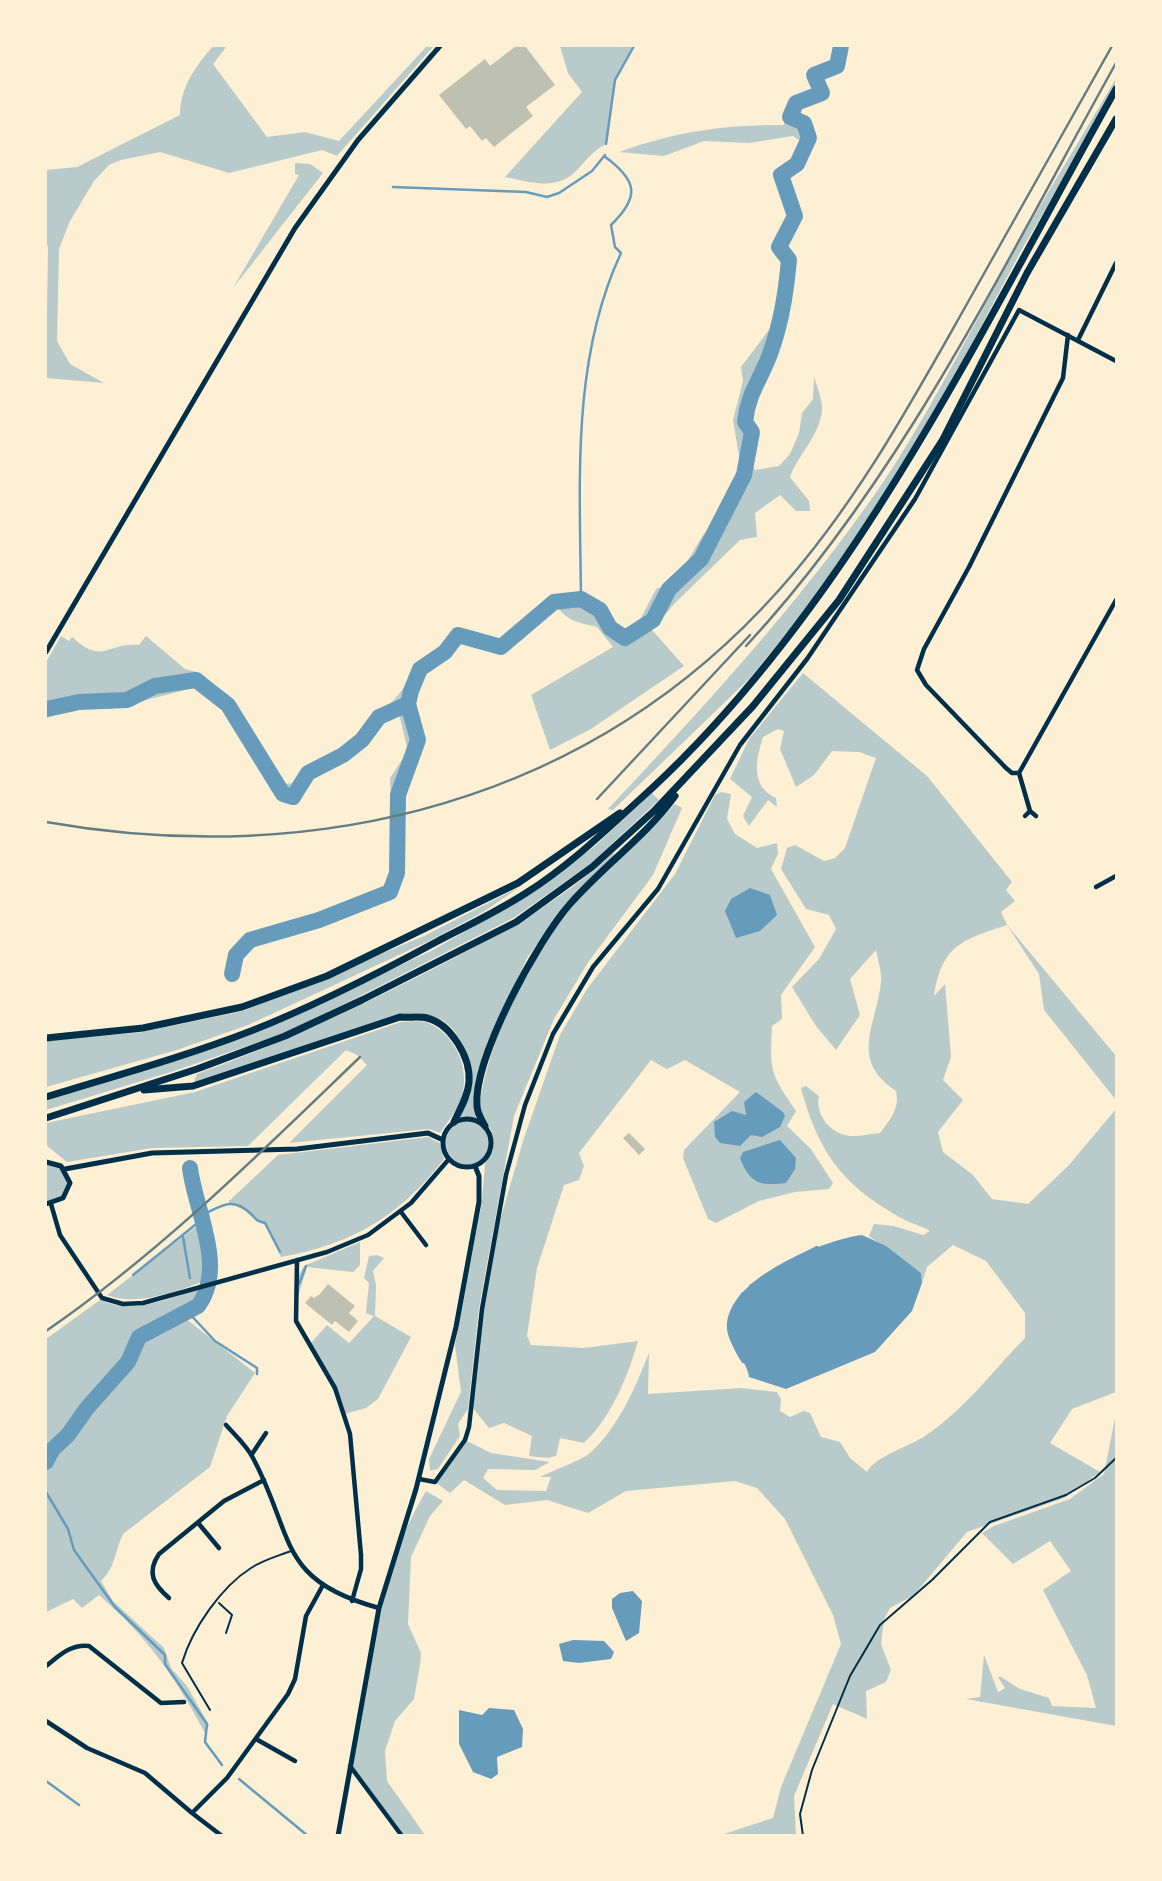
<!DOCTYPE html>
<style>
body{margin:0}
#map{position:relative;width:1162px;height:1881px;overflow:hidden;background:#fdf0d5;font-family:Jost,sans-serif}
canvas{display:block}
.frame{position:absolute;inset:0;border:47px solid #fdf0d5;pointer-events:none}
</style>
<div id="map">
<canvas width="1162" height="1881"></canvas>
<div class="frame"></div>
</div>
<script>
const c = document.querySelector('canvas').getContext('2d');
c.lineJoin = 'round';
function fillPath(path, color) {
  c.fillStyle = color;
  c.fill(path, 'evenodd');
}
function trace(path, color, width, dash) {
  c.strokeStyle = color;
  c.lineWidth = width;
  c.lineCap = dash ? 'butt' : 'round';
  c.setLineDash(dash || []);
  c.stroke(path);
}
const green = new Path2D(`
 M213 46H227L213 64 267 137 305 132 339 141 427 46H434L337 156 322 150 229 173 160 152 121 160 109 165 94 181 70 221 59 249 57 341 70 364 104 383 46 378 48 246 46 244V170L77 167 180 115C180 88 195 67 213 46Z
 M560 46H634L615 80 606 144C594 150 587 159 578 169 557 192 531 182 505 177L582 92 568 73Z
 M1116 78V90L1022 249 923 436 838 569 750 678 613 810 608 809C702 709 796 607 875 494 925 422 964 342 1007 265 1041 201 1080 141 1116 78Z
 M796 103C802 117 811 123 813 137L806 145 793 136 749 143 704 141 664 156 619 152C678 131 722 125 784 125L786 111Z
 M295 163 310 164 323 173 233 288 299 175 295 174Z
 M784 310 770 354 748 399 745 422 749 433V460L755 470 779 466 790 454 799 433 802 413 813 399 814 377C817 387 823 401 822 410 820 435 798 455 790 477L809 501 810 511H796L780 495 755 513 757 537 740 540 675 603 652 630 684 666 591 729 550 750 531 695 613 647 597 627C576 622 566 621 554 602L568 593H581L616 628H631L641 618 656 589 667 584 685 565 703 535 723 511 741 468 733 420 743 381 741 367Z
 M61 636 69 641 72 637C104 666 105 642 139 645L146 636 185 669 201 673 235 706 285 784 295 783 308 773 295 803 290 805 282 798C265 768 227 696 193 688L111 709H84L46 718V662Z
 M420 669 415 704 421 735 405 800 391 804 390 778 408 751 399 714 379 717Z
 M803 673 927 776 1012 882 1006 890 1015 901 1001 912 1007 925 1116 1056V1100L1044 1010 1039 974 1007 925C962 940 942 945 934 996L945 984 951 1057 943 1080 963 1100 938 1132 943 1152 973 1175 992 1199 1028 1204 1069 1165 1116 1109V1392L1072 1409 1050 1443 1100 1472 1064 1498 967 1532 914 1595 890 1608 884 1619 881 1644 891 1670 886 1682 866 1691 867 1719 833 1704 794 1796 796 1836 721 1835 773 1818 781 1787 841 1644 833 1615 785 1519 757 1488 735 1481 626 1491 588 1513 547 1500 505 1505 464 1480 450 1493 435 1482 465 1440 491 1453 550 1462 535 1470 488 1469 483 1478 497 1490 546 1491 551 1477H540C551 1471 583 1460 590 1453 618 1428 635 1388 649 1353L648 1394 741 1388 777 1392 781 1399 780 1411 790 1417 804 1411 810 1413 821 1437 840 1442 850 1458 867 1472C874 1457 910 1446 925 1436 965 1409 992 1372 1025 1338V1313L986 1261 953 1245 927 1267 922 1283 921 1273 869 1236 874 1224 894 1226 923 1235 930 1231C922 1226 913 1224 905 1220 844 1187 819 1155 801 1088L806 1086 819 1096C815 1112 828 1131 845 1135 854 1138 869 1134 880 1133 890 1120 900 1108 896 1091 849 1059 876 1027 881 982 882 972 878 960 876 950L850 979 860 1015 836 1050 816 1026 792 987 819 959 836 929 829 915 806 909 781 869 787 848 795 845 824 861 835 858 845 848 876 758 859 752 832 751 814 775 796 787 780 749 784 731 778 729 763 737C755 762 751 786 776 798L777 807 768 800 749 826 743 816 752 797 730 779 749 739Z
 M721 792 731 794 727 819 735 834 757 848 777 843 778 854 771 869 815 947 781 995 782 1019 772 1026C770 1073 770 1072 796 1111L787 1126 811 1149 833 1183 829 1189 795 1192 759 1201 716 1223 708 1219 683 1158 684 1150 740 1092 685 1060 667 1069 651 1060 579 1153 584 1166 579 1180 564 1185 537 1268 527 1336 531 1345 584 1348 638 1341C628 1376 611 1418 584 1443L560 1438 556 1456 548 1458 529 1456 532 1436 504 1423 489 1428 473 1408 482 1309 493 1245 523 1141 560 1035 587 989 675 874 715 795Z
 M652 793 659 800 590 864 515 917 358 997 285 1033 171 1072 46 1110V1101L251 1035 433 950 532 893 595 846Z
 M675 804 682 808 653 875 587 964 554 1019 514 1116 479 1308 468 1409 458 1424 460 1436 438 1469 430 1471 429 1459 461 1392 455 1345 482 1202 485 1164 493 1150 492 1132 479 1107C490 1036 526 961 573 906 604 870 642 838 675 804Z
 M613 853 615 855 566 904 527 958 487 1043 475 1094 479 1119 460 1116C475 1084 472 1024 428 1015 419 1013 409 1014 400 1014L194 1082 197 1074C279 1044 357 1008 435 968 498 935 561 902 613 853Z
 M521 886 485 911 429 941 248 1025 177 1050 46 1087V1041L143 1032 243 1011 424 936Z
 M401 1022C409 1022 420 1020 428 1023 455 1034 470 1068 462 1096 457 1111 448 1121 440 1133L429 1129 289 1143 367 1065 357 1055 346 1050 248 1146 152 1148 67 1162 46 1145V1123L195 1092Z
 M446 1143a22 22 0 1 1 44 0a22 22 0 1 1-44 0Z
 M428 1137 440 1143 444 1159C400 1216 353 1244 281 1257L265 1223 258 1222 250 1213 228 1202 278 1155Z
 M46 1164 59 1167 68 1182 60 1198 47 1202Z
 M201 1223 209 1250 207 1280C177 1291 138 1307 107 1295Z
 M360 1242V1265L353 1272 307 1267 297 1300V1278L304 1266Z
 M377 1255 384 1258 373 1271 376 1285 375 1316 411 1337 378 1399 366 1408 345 1414 310 1344 327 1325 349 1343 374 1316 366 1313 369 1283 364 1278 369 1256Z
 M206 1287 198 1306 181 1315 255 1373 227 1416 210 1467 123 1534C115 1551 115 1568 101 1581L113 1601 164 1648 171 1668 187 1686 209 1725 205 1733C174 1675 149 1639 99 1595L82 1608 73 1599 46 1612V1339L100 1300C134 1316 172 1297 206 1287Z
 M1116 1413V1726L966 1699 980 1697 984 1655 998 1692 1005 1688 998 1677H1001L1020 1689 1049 1698 1052 1706 1096 1708 1087 1675 1043 1590 1071 1571 1050 1541 1013 1564 982 1533 994 1526 1070 1499 1104 1474Z
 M426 1491 443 1501 430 1516 411 1557 408 1624 421 1653 420 1665 414 1699 395 1721 385 1751 387 1781 425 1835H402L349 1765C367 1674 377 1572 426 1491Z`);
const water = new Path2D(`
 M750 888 770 895 777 915 760 931 736 938 725 911 731 899Z
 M756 1092 783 1112 785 1116 780 1127 762 1137 751 1135 740 1146 720 1143 715 1137 714 1122 732 1111 746 1115 744 1102Z
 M780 1140 796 1158 795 1169 786 1183C760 1186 750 1184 740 1158L743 1152Z
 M862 1235 886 1246 921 1273 922 1283 912 1311 875 1352 786 1389 749 1377C747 1359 728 1347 727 1328 725 1279 823 1240 862 1235Z
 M633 1591 642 1601 639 1633 626 1641 612 1608V1599L620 1593Z
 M573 1640 604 1641 614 1652 611 1659 579 1663 563 1661 559 1644Z
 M489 1708 514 1710 523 1729 522 1747 497 1757 498 1774 491 1779 473 1772 459 1744V1710L482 1715Z`);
const stream = new Path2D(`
 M606 144 615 80 634 46
 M393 187 526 192 547 197 559 193 592 171 605 155
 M581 599C580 483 571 360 621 253L615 247 611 225C641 196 637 180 604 156
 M200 1216C220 1207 232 1195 251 1214 256 1219 256 1221 265 1223L280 1252
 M183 1237 190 1278
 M795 1258 817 1247
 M133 1275 200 1221
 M299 1284 306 1266
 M750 1286 786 1263
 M187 1311 215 1341 257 1368V1374
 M743 1362C726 1336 724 1319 743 1293
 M46 1492 68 1529 74 1550 115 1607 165 1655V1664L207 1724 205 1742 222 1765
 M239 1779 308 1836
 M46 1781 79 1805`);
const river = new Path2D(`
 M46 709 79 702 127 700 155 686 196 680 228 705 283 794 293 797 308 773 343 755 362 740 379 717 408 704
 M232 974 236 955 250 940 319 920 390 892 397 873 398 795 418 740 408 704 411 691 420 669 445 652 458 635 501 647 554 602 581 599 600 610 610 628 625 638 653 620 669 589 701 559 744 475 752 432 745 422C748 392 762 378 771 351 782 320 786 291 789 260L779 247 795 216 781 175 797 164 809 138 804 123 790 117 796 103 822 93 814 75 837 66 841 46
 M46 1462 52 1450 68 1435 87 1408 128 1362 139 1337 198 1306C227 1267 195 1210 190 1168`);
const building = new Path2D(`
 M516 46H525L555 85 526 107 533 116 494 147 486 138 482 141 470 126 466 129 439 95 485 59 490 66Z
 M629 1133 645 1149 639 1155 623 1138Z
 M328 1284 355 1306 349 1313 358 1321 349 1332 335 1321 332 1325 305 1303 311 1296 314 1298 320 1294Z`);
const path = new Path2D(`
 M803 1836 800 1814 812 1770 850 1676 880 1625 932 1580 990 1522 1066 1495 1095 1478 1116 1458`);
const service = new Path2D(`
 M219 1603 232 1615 226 1633
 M210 1710 182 1663C192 1629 221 1587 251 1568 263 1560 278 1556 291 1551`);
const minor = new Path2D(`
 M1068 335 1063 378 969 567 924 649 917 670 926 685 1006 768 1012 773H1019L1116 600
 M1078 340 1116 263
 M1019 773 1030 811 1025 816
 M1030 811 1036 816
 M1096 887 1116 876
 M51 1204 60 1235 102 1298 123 1304 143 1303 327 1252 368 1235 411 1203 449 1159
 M401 1212 426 1245
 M297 1260 296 1321 335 1388 350 1434 361 1555V1569L352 1601
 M226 1425C235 1435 247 1446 253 1458 295 1536 276 1580 379 1608
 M252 1454 266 1433
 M419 1479 435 1482 465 1440 469 1427 482 1309 506 1175 525 1105 553 1034 593 967 658 889 740 745 807 659 915 499 1019 310 1116 361
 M199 1524 219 1548
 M169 1598C154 1585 146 1573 159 1554L224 1501 264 1480
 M46 1666C59 1656 70 1644 89 1646L161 1703 184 1702
 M46 1721 87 1748 145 1773 192 1813
 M256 1739 295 1761
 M350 1766 402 1836
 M222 1836 192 1813 227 1778 288 1694 295 1679 306 1616 323 1585`);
const tertiary = new Path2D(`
 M46 652 295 228 358 140 440 46
 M443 1143a24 24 0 1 1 48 0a24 24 0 1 1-48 0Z
 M46 1162 61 1166 70 1183 63 1198 46 1204
 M65 1169 152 1153 297 1149 428 1133 443 1140
 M338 1836 379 1608 416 1489 456 1327 479 1202V1176L475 1166`);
const trunk = new Path2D(`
 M46 1038 143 1028 242 1007 327 976 518 883 620 813
 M144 1090 193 1086 400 1017C408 1018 419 1016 427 1018 451 1024 471 1058 469 1082 468 1096 460 1109 454 1122
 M46 1097C114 1076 184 1057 251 1031 315 1006 377 974 438 941 467 926 498 911 526 893 567 867 602 834 638 801 849 612 979 333 1116 89
 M46 1118 197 1069 285 1036 362 1000 516 922 592 867 655 810 753 706 839 600 942 441 1027 273 1116 119
 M485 1126C482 1120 477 1113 477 1106 473 1058 538 940 570 904 603 866 646 836 675 796`);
const rail = new Path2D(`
 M746 646C903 477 1005 262 1116 63
 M597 799 750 635
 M46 822C319 870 591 801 779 590 852 509 906 412 959 318 1010 227 1061 136 1112 46
 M46 1331C161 1252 260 1153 360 1057`);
fillPath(green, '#b9caca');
fillPath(water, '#669bbc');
trace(stream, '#669bbc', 2.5);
trace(river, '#669bbc', 16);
fillPath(building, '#bec0b2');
trace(path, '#003049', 2);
trace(service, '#003049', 2);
trace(minor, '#003049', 4.5);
trace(tertiary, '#003049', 5);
trace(trunk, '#003049', 7);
trace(rail, '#657d81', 2.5);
</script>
